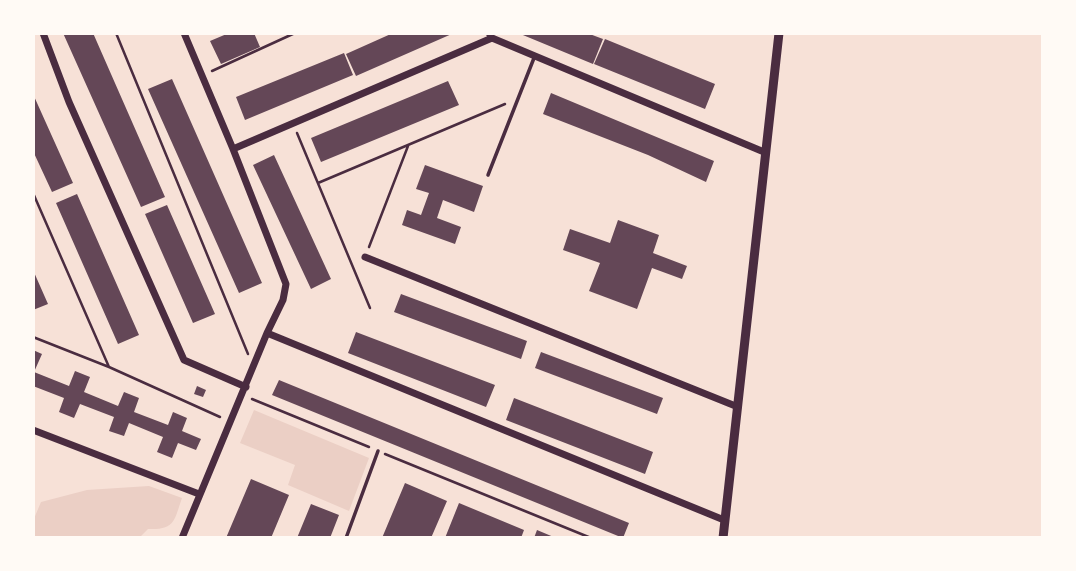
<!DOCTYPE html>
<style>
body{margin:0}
#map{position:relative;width:1076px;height:571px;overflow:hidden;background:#f7e1d7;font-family:Bitter,serif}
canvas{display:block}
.frame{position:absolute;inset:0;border:35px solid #fffaf5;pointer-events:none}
</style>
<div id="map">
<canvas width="1076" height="571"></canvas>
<div class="frame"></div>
</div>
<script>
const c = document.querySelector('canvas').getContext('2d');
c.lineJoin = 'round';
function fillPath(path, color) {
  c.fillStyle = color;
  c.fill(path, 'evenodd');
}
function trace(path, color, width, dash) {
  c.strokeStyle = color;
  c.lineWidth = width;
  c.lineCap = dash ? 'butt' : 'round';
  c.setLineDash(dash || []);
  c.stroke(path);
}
const green = new Path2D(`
 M254 410 369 458 349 511 288 485 295 465 240 443Z
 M149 486 182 498C174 521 175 530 148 529L139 538H33V521L41 502 87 490Z`);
const building = new Path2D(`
 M63 33H93L165 197 141 207Z
 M229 33H254L260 47 221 64 210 41Z
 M393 33H454L356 76 346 54Z
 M518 33H587L603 39 593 64Z
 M605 39 715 84 705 109 594 64Z
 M344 53 353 75 245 120 236 97Z
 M172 79 262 283 239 293 148 89Z
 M448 81 459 105 321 162 311 138Z
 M551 93 714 161 706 182 648 155 543 114Z
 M33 94 73 183 52 192 33 151Z
 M274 155 331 279 311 289 253 165Z
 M425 165 483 186 474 212 443 200 437 218 461 227 455 244 402 225 407 210 421 215 429 193 416 189Z
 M77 194 139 335 118 344 56 203Z
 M167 205 215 314 193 323 145 214Z
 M618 220 659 235 653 253 687 266 682 279 652 268 637 309 589 291 600 263 563 250 570 229 610 243Z
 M33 270 48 304 33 310Z
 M401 294 527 341 521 359 394 312Z
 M356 332 495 385 486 407 348 353Z
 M33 350 42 354 34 372 69 386 75 371 90 377 84 392 118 406 124 392 139 398 134 412 168 425 173 412 187 418 182 431 201 439 196 450 178 443 172 458 157 452 163 437 129 423 124 436 109 431 114 417 80 404 74 418 59 412 64 398 33 386Z
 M541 352 663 398 657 414 535 368Z
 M279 380 629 523 623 538 272 395Z
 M197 386 206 390 203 397 194 394Z
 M514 398 653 452 645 474 506 420Z
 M251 479 289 495 271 538H226Z
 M405 483 447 501 431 538H382Z
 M459 503 524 530 521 538H445Z
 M311 504 339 515 330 538H297Z
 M537 530 556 538H534Z`);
const path = new Path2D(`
 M116 33 248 354
 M212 71 295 33
 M297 133 370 308
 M318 183 505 104
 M33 193 109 367 220 417
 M369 247 408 146
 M33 337 109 367
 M252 399 369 447
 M385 454 591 538`);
const service = new Path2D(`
 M488 175 534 58
 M346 538 378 451`);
const minor = new Path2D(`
 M43 33 69 102 184 360 246 387
 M489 33 492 38 764 152
 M233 149 492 38
 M365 257 738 407
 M267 333 724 520
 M33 430 199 494
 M182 538 267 333 283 300 286 284 233 149 184 33`);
const tertiary = new Path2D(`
 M723 538 779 33`);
fillPath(green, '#ebcfc5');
fillPath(building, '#644757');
trace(path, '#4a2c40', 2.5);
trace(service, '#4a2c40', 3.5);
trace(minor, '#4a2c40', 7);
trace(tertiary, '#4a2c40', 9);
</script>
